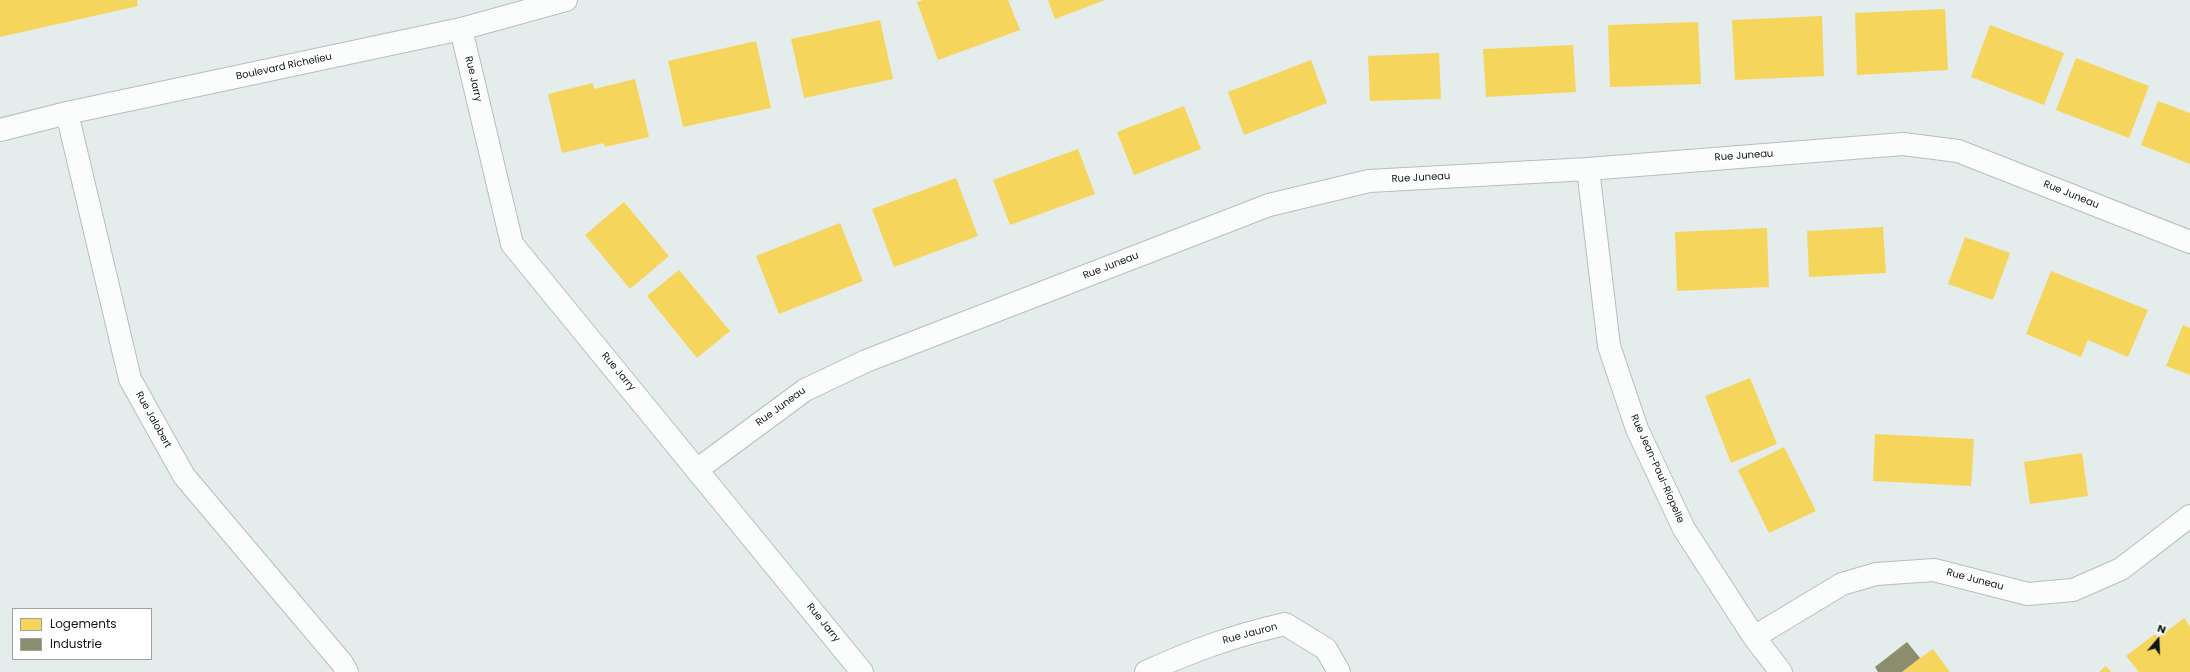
<!DOCTYPE html>
<style>
body{margin:0}
#map{position:relative;width:2190px;height:672px;overflow:hidden;background:#e4ecec;font-family:Poppins,sans-serif}
canvas{display:block}
.legend{position:absolute;left:12px;top:608px;width:140px;height:52px;box-sizing:border-box;background:#fff;border:1px solid #9fa1a1;margin:0;padding:5px 7px;list-style:none;font-size:12px;color:#101515}
.legend li{display:flex;align-items:center;gap:8px;height:20px}
.legend b{width:20px;border:1px solid #9fa1a1}
.north{position:absolute;left:2138px;top:620px;width:40px;height:40px;-webkit-text-stroke:3px #fff;paint-order:stroke;rotate:19deg;font-size:11px;font-weight:700;line-height:16px;text-align:center;color:#101515}
.north::after{content:'';display:block;margin:auto;width:14px;height:18px;background:#101515;clip-path:polygon(50% 0,100% 100%,50% 72%,0 100%)}
</style>
<div id="map">
<canvas width="2190" height="672"></canvas>
<ul class="legend">
<li><b style="height:11px;background:#f6d55c"></b>Logements</li>
<li><b style="height:11px;background:#8c8c6e"></b>Industrie</li>
</ul>
<div class="north">N</div>
</div>
<script>
const c = document.querySelector('canvas').getContext('2d');
c.lineJoin = 'round';
function fillPath(path, color) {
  c.fillStyle = color;
  c.fill(path, 'evenodd');
}
function trace(path, color, width, dash) {
  c.strokeStyle = color;
  c.lineWidth = width;
  c.lineCap = dash ? 'butt' : 'round';
  c.setLineDash(dash || []);
  c.stroke(path);
}
function write(font, color, halo, rows, align = 'center') {
  c.font = font + ' Poppins,sans-serif';
  c.lineWidth = 4;
  c.setLineDash([]);
  c.textBaseline = 'middle';
  c.strokeStyle = halo;
  c.fillStyle = color;
  for (const [text, x, y, turn = 0] of rows) {
    c.save();
    c.translate(x, y);
    c.rotate((+turn || 0) * Math.PI / 180);
    c.textAlign = isNaN(turn) ? turn : align;
    if (halo) c.strokeText(text, 0, 0);
    c.fillText(text, 0, 0);
    c.restore();
  }
}
const homes = new Path2D(`
 M0 0H137L138 6 0 37Z
 M923 0H1008L1020 30 938 60 917 2Z
 M1048 0H1105L1055 19Z
 M1945 9 1948 70 1857 75 1855 13Z
 M1822 16 1824 76 1735 80 1732 20Z
 M880 20 893 79 804 98 791 39Z
 M1698 22 1701 84 1610 87 1608 25Z
 M1990 25 2064 53 2044 105 1971 77Z
 M756 41 771 108 683 127 668 61Z
 M1573 45 1576 92 1486 97 1483 49Z
 M1439 53 1441 99 1370 101 1368 56Z
 M2076 58 2149 86 2129 138 2056 110Z
 M1311 60 1327 103 1244 135 1228 92Z
 M635 79 649 137 605 147 604 143 562 153 548 94 593 83 594 89Z
 M2158 101 2190 113V164L2141 145Z
 M1184 106 1201 149 1134 175 1117 132Z
 M1078 149 1095 194 1010 225 993 180Z
 M956 178 978 236 894 267 872 209Z
 M624 202 669 256 630 289 585 235Z
 M840 223 863 281 779 314 756 256Z
 M1883 227 1886 273 1809 277 1807 231Z
 M1767 228 1769 287 1677 291 1675 232Z
 M1965 237 2010 253 1993 300 1948 284Z
 M679 270 730 331 697 358 647 296Z
 M2051 271 2148 310 2128 357 2088 340 2081 357 2026 334Z
 M2183 325 2190 328V375L2166 366Z
 M1750 378 1777 444 1731 463 1705 396Z
 M1875 434 1974 439 1971 486 1873 481Z
 M1784 447 1816 511 1769 533 1738 470Z
 M2082 453 2088 496 2030 504 2024 462Z
 M2184 618 2190 627V672H2139L2126 656 2155 634 2158 638Z
 M1933 649 1950 672H1902L1920 658Z
 M2106 666 2111 672H2099Z`);
const industry = new Path2D(`
 M1907 642 1920 658 1902 672H1878L1875 667Z`);
const street = new Path2D(`
 M461 29 512 244 862 672
 M67 113 130 379 184 476 342 663 347 672
 M0 130 67 113 461 29 566 0
 M1588 169 1609 346 1637 429 1684 529 1754 637 1781 672
 M698 469 805 390 866 361 1269 205 1369 181 1588 169 1903 144 1958 151 2190 242
 M1754 637 1842 584 1876 574 1934 570 2028 594 2073 590 2121 569 2190 516
 M1146 672C1194 650 1233 636 1285 624L1326 649 1339 672`);
const streetNames = [
 ["Boulevard Richelieu",284,67,-12],
 ["Rue Jarry",473,79,77],
 ["Rue Juneau",1744,156,-4],
 ["Rue Juneau",1421,178,-3],
 ["Rue Juneau",2071,195,22],
 ["Rue Juneau",1111,266,-21],
 ["Rue Jarry",618,372,50],
 ["Rue Juneau",781,407,-36],
 ["Rue Jalobert",153,420,61],
 ["Rue Jean-Paul-Riopelle",1657,469,66],
 ["Rue Juneau",1975,580,15],
 ["Rue Jarry",823,623,51],
 ["Rue Jauron",1250,634,-15]
];
fillPath(homes, '#f6d55c');
fillPath(industry, '#8c8c6e');
trace(street, '#b7bebe', 24);
trace(street, '#fbfcfc', 22);
write('10px', '#101515', '#fff', streetNames);
</script>
